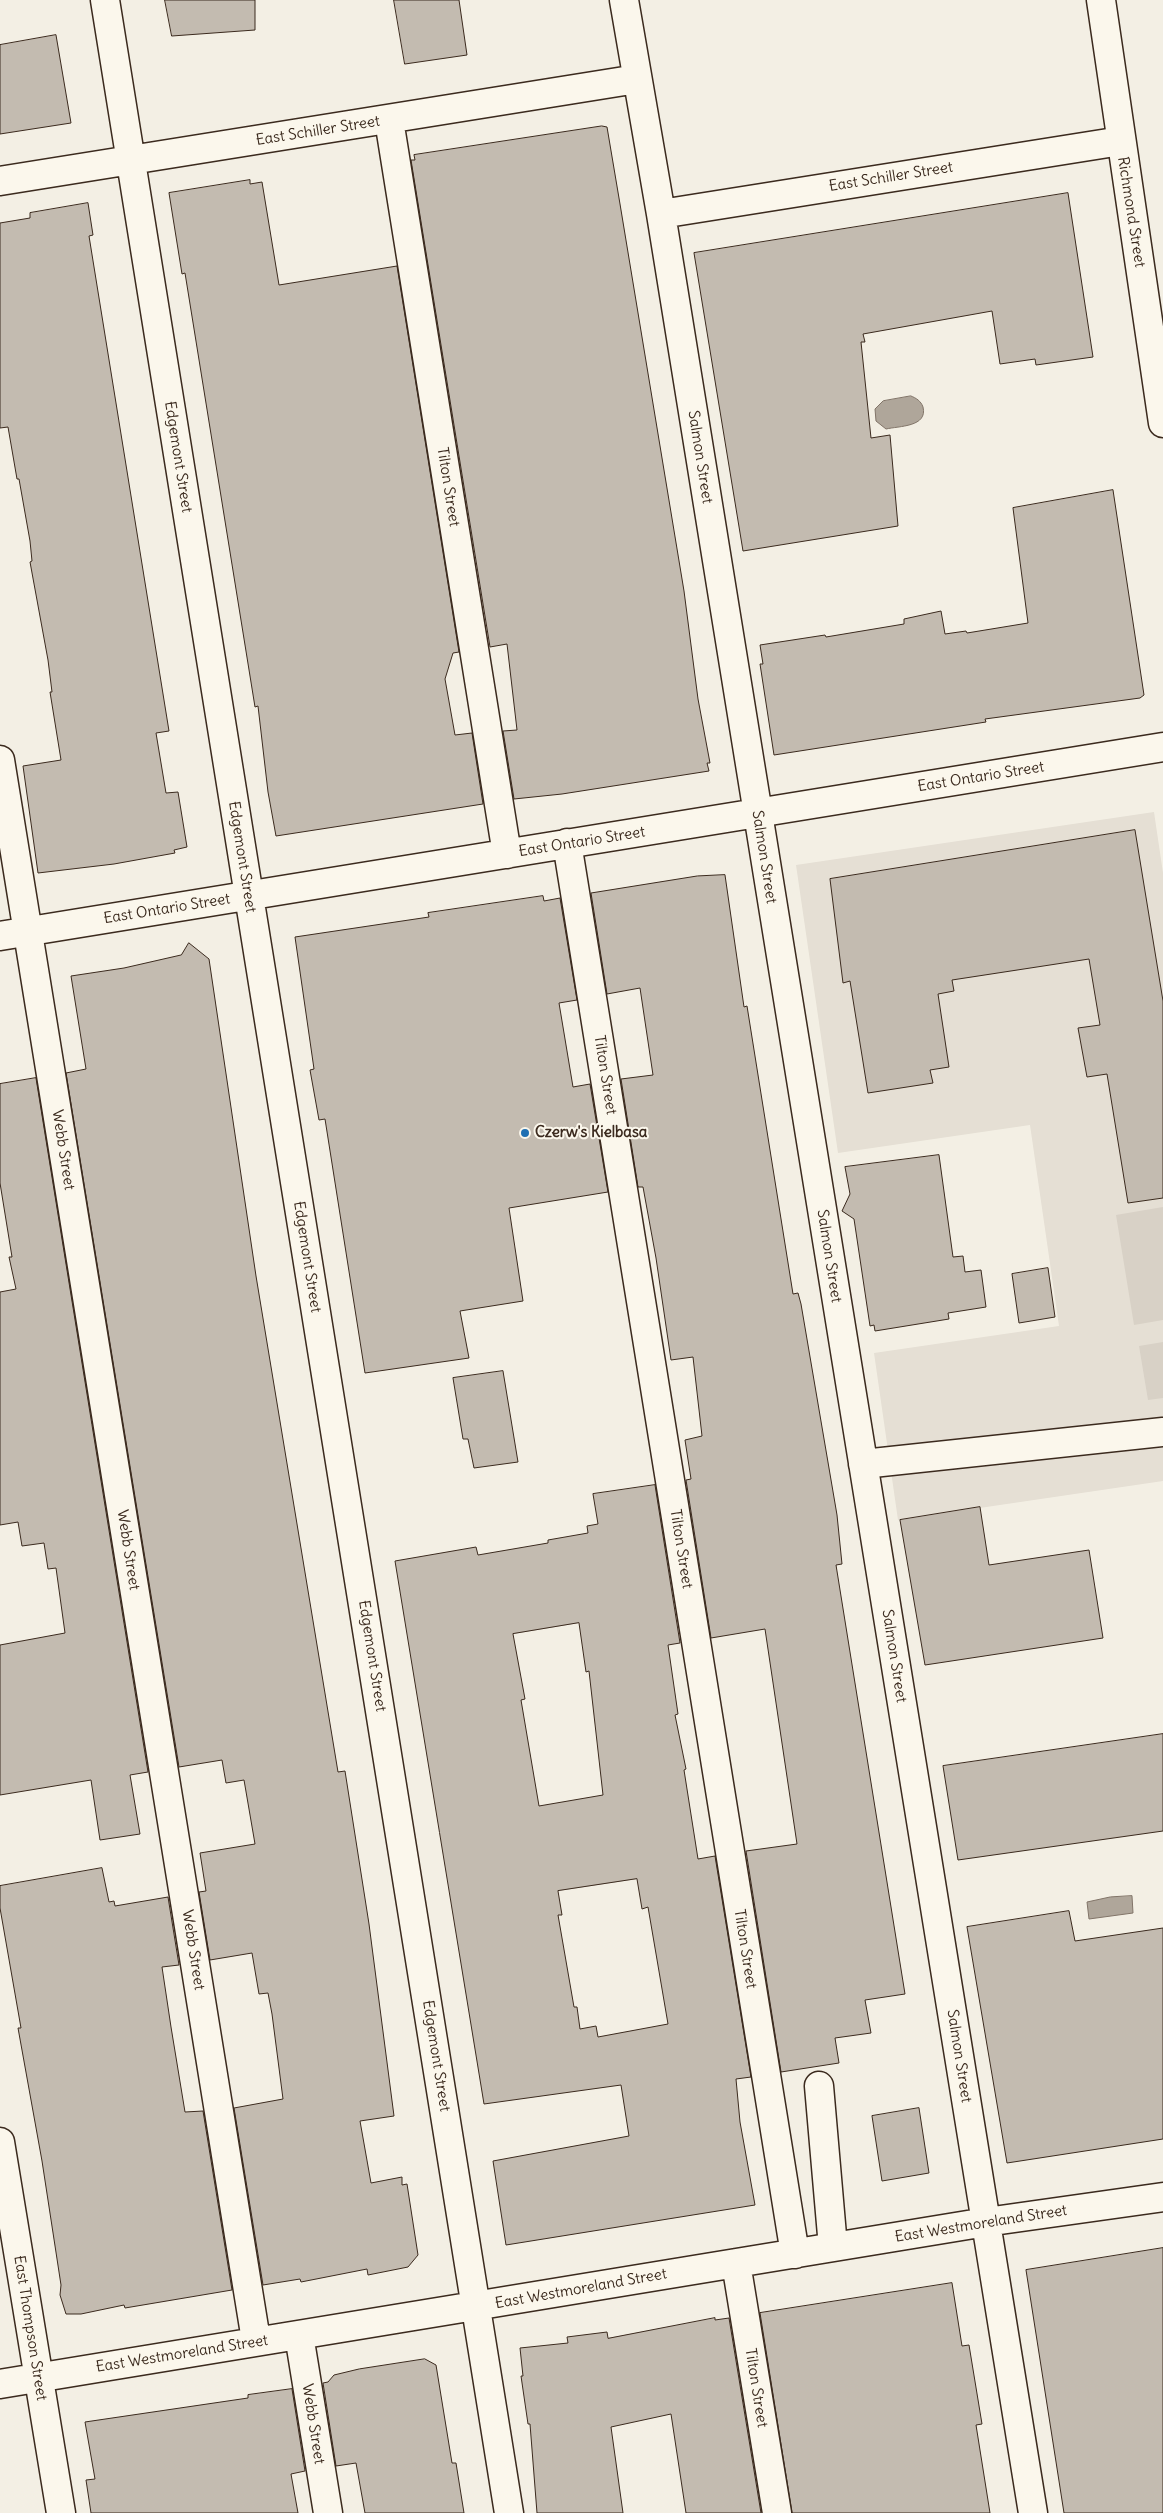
<!DOCTYPE html>
<style>
body{margin:0}
canvas{display:block;background:#f3efe4}
</style>
<canvas width="1163" height="2513"></canvas>
<script>
const c = document.querySelector('canvas').getContext('2d');
c.lineJoin = 'round';
function fillPath(path, color) {
  c.fillStyle = color;
  c.fill(path, 'evenodd');
}
function trace(path, color, width, dash) {
  c.strokeStyle = color;
  c.lineWidth = width;
  c.lineCap = dash ? 'butt' : 'round';
  c.setLineDash(dash || []);
  c.stroke(path);
}
function write(font, color, halo, rows, align = 'center') {
  c.font = font + ' Delius,sans-serif';
  c.lineWidth = 4;
  c.setLineDash([]);
  c.textBaseline = 'middle';
  c.strokeStyle = halo;
  c.fillStyle = color;
  for (const [text, x, y, turn = 0] of rows) {
    c.save();
    c.translate(x, y);
    c.rotate((+turn || 0) * Math.PI / 180);
    c.textAlign = isNaN(turn) ? turn : align;
    if (halo) c.strokeText(text, 0, 0);
    c.fillText(text, 0, 0);
    c.restore();
  }
}
const built = new Path2D(`
 M1154 812 1163 873V1481L898 1520 874 1353 1059 1326 1030 1125 838 1153 796 865Z`);
const green = new Path2D(`
 M1163 1207V1320L1134 1325 1116 1215Z
 M1163 1342V1398L1148 1400 1139 1346Z`);
const water = new Path2D(`
 M911 396C916 398 921 401 923 407 928 427 899 426 886 429L876 421 875 409 883 401Z
 M1132 1896 1133 1913 1089 1919 1087 1902 1110 1897Z`);
const building = new Path2D(`
 M165 0H255V30L172 36Z
 M394 0H459L467 55 405 64Z
 M56 35 71 123 0 134V45Z
 M602 126 607 127 620 204 684 591 698 699 710 763H707L709 771 562 794 514 799 503 731 517 730 507 644 490 647 411 160H415L414 155Z
 M250 180V184L262 182 279 285 397 266 459 652 453 653 445 679 455 735 472 733 483 804 276 836 268 792 258 706 255 707 185 273 182 274 169 193Z
 M1068 193 1093 357 1036 365 1035 359 1000 364 992 311 863 334 865 342H861L871 438 890 435 898 526 743 551 694 253Z
 M88 203 93 235 89 236 169 731 156 733 166 793 178 792 187 847 174 850 175 853 114 864 38 873 23 766 61 760 50 692H52L48 660 30 562 32 561 30 541 19 479H17L8 427 0 428V223L30 218V213Z
 M1113 490 1144 695 1140 698 985 719 986 722 774 755 760 664H763L760 645 825 635 826 637 904 624V619L941 611 945 634 966 631 967 633 1028 623 1013 508Z
 M1135 830 1163 1001V1198L1128 1203 1107 1074 1087 1077 1078 1028 1100 1025 1089 959 952 980 954 991 938 994 949 1067 930 1070 933 1083 868 1093 850 981 843 983 830 879Z
 M725 875 744 1007 747 1006 793 1294 798 1293 801 1304 837 1515 842 1564 836 1565 905 1994 865 2000 871 2033 835 2038 839 2063 781 2072 746 1851 797 1844 765 1629 711 1638 686 1480 691 1479 685 1440 702 1436 693 1357 671 1360 656 1258 643 1187H638L621 1079 653 1075 640 988 607 994 591 893 697 876Z
 M543 896 544 901 560 898 577 1000 559 1003 573 1087 590 1084 608 1192 509 1208 523 1301 460 1311 469 1358 365 1373 325 1119 319 1120 310 1070 314 1069 295 937 429 917 428 913Z
 M189 943 209 959 256 1276 338 1772 345 1771 369 1924 394 2116 360 2121 371 2183 402 2177V2185L407 2184 418 2255 408 2267 368 2275 367 2269 301 2282 300 2279 263 2285 234 2108 283 2099 272 2014 268 1993 259 1994 252 1953 210 1960 199 1892 206 1891 200 1853 255 1844 244 1780 226 1783 222 1760 179 1767 66 1073 86 1069 71 976 124 968 181 955Z
 M36 1078 148 1772 130 1775 140 1834 100 1840 91 1780 0 1795V1645L65 1633 56 1568 48 1569 44 1543 22 1546 18 1522 0 1525V1292L16 1289 9 1257H12L0 1183V1084Z
 M939 1155 953 1257 963 1256 965 1272 981 1270 986 1307 948 1313 949 1319 875 1331 874 1325 870 1326 854 1219 842 1211 850 1194 845 1167Z
 M1048 1268 1055 1317 1019 1323 1012 1274Z
 M503 1371 518 1462 474 1468 468 1439H463L453 1378Z
 M655 1485 680 1643 668 1645 678 1714 675 1715 686 1769 684 1770 698 1859 715 1856 751 2077 736 2079 740 2122 755 2205 506 2245 493 2161 629 2136 621 2085 484 2104 395 1561 476 1547 478 1555 548 1543V1540L588 1533 587 1526 598 1524 593 1494ZM579 1623 586 1672 589 1671 603 1795 539 1806 521 1700 525 1699 513 1634ZM637 1879 642 1909 648 1907 668 2024 598 2037 596 2026 580 2029 577 2007H574L558 1915H562L558 1891Z
 M980 1507 989 1565 1089 1550 1103 1638 925 1665 900 1520Z
 M1163 1734V1831L958 1860 943 1766Z
 M102 1868 109 1902 114 1901 115 1906 168 1897 179 1965 162 1967 171 2027 185 2112 203 2111 232 2290 125 2308 124 2305 81 2314H66L60 2295 61 2285 42 2161 18 2028H21L0 1908V1886Z
 M1069 1911 1075 1941 1163 1928V2139L1007 2163 967 1927Z
 M919 2108 929 2173 882 2181 872 2116Z
 M1163 2248V2513H1064L1026 2270Z
 M952 2283 962 2346 969 2345 982 2424 976 2425 990 2513H792L760 2313Z
 M715 2318V2320L729 2318 761 2513H686L671 2414 611 2427 623 2513H537L530 2424H528L521 2376H523L520 2348 568 2343 567 2337 607 2332 608 2338Z
 M425 2359 436 2365 452 2463H456L464 2513H365L356 2463 336 2466 323 2383 328 2382 334 2375 359 2369Z
 M292 2389 305 2471 291 2474 298 2513H91L86 2480 95 2479 85 2422 248 2398V2395Z`);
const minor = new Path2D(`
 M105 0 509 2513
 M624 0 661 214 1033 2513
 M389 120 507 854
 M0 181 637 79
 M661 214 1121 141
 M0 760 256 2340
 M567 843 795 2254
 M0 936 1163 747
 M863 1464 1163 1432
 M819 2086 833 2247
 M0 2142 61 2513
 M736 2263 777 2513
 M299 2335 328 2513
 M0 2384 986 2222 1163 2197`);
const major = new Path2D(`
 M1101 0 1163 423`);
const markers = [
 [525,1133,5,"#1f6fb2"]
];
const streetNames = [
 ["East Schiller Street",318,131,-9],
 ["East Schiller Street",891,177,-9],
 ["Richmond Street",1131,212,81],
 ["Edgemont Street",178,457,81],
 ["Salmon Street",700,457,81],
 ["Tilton Street",448,487,81],
 ["East Ontario Street",981,777,-9],
 ["East Ontario Street",582,842,-9],
 ["Edgemont Street",242,857,81],
 ["Salmon Street",764,857,81],
 ["East Ontario Street",167,909,-9],
 ["Tilton Street",605,1075,81],
 ["Webb Street",63,1150,81],
 ["Salmon Street",829,1256,81],
 ["Edgemont Street",307,1257,81],
 ["Tilton Street",681,1549,81],
 ["Webb Street",128,1550,81],
 ["Edgemont Street",372,1656,81],
 ["Salmon Street",894,1656,81],
 ["Tilton Street",745,1949,81],
 ["Webb Street",193,1950,81],
 ["Edgemont Street",436,2056,81],
 ["Salmon Street",959,2056,81],
 ["East Westmoreland Street",981,2224,-9],
 ["East Westmoreland Street",581,2289,-10],
 ["East Thompson Street",30,2328,81],
 ["East Westmoreland Street",182,2354,-9],
 ["Tilton Street",756,2388,81],
 ["Webb Street",313,2424,81]
];
const poiNames = [
 ["Czerw's Kielbasa",535,1133]
];
fillPath(built, '#e5dfd4');
fillPath(green, '#d8d1c6');
fillPath(water, '#afa69a');
trace(water, '#817468', 1);
fillPath(building, '#c3bbb0');
trace(building, '#3b2a1e', 1);
trace(minor, '#3b2a1e', 31);
trace(major, '#3b2a1e', 31);
trace(minor, '#fbf7ec', 28);
trace(major, '#fbf7ec', 28);
for (const [x, y, r, color] of markers) {
  const dot = new Path2D();
  dot.arc(x, y, r, 0, 2 * Math.PI);
  c.fillStyle = color;
  c.fill(dot);
  trace(dot, '#fbf7ec', 2);
}
write('15px', '#3b2a1e', '#fbf7ec', streetNames);
write('bold 15px', '#3b2a1e', '#fbf7ec', poiNames, 'left');
</script>
